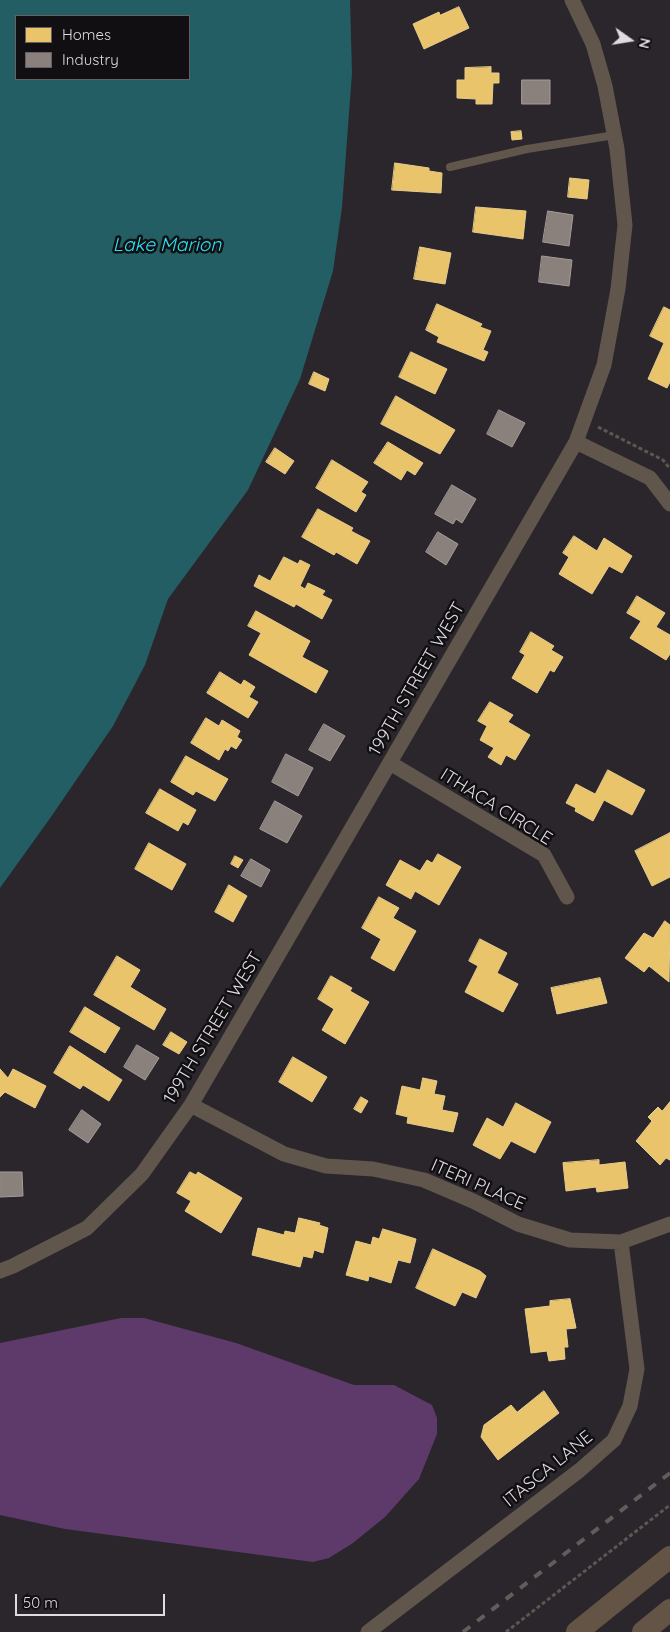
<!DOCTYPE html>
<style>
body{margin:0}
#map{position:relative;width:670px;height:1632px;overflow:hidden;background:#2a262c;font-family:Quicksand,sans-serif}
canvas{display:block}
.legend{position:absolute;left:15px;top:15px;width:175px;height:65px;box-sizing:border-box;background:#120f13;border:1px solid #646165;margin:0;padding:6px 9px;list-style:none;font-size:15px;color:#dfdbe1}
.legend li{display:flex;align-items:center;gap:10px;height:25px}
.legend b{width:25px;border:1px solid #646165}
.north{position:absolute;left:605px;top:15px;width:50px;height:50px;-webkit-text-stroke:4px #120f13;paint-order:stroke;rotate:103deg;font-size:14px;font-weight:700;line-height:20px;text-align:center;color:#dfdbe1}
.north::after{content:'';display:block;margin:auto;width:18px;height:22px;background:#dfdbe1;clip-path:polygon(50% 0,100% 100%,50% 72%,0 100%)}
.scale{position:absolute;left:15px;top:1594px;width:150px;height:22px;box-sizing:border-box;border:2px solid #dfdbe1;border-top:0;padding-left:6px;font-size:15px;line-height:18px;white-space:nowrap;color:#dfdbe1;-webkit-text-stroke:4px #120f13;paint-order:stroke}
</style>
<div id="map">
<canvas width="670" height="1632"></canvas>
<ul class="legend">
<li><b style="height:14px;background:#e9c46a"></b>Homes</li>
<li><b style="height:14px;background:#8a817c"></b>Industry</li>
</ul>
<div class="north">N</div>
<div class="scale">50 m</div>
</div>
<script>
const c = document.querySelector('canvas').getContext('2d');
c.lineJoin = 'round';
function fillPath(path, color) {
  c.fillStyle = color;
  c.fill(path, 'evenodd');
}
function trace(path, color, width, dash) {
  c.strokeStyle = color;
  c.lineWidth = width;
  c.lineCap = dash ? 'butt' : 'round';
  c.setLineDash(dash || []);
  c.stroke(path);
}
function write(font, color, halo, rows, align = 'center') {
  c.font = font + ' Quicksand,sans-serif';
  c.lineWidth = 5;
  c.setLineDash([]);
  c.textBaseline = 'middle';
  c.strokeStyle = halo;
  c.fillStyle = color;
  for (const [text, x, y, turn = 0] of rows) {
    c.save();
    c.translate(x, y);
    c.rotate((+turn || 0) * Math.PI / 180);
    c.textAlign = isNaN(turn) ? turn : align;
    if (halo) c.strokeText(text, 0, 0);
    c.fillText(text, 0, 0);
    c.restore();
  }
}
const green = new Path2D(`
 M121 1318H144L236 1343 354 1385H394L432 1405 437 1418V1434L419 1479 385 1517 353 1543 329 1558 313 1562 65 1529 0 1515V1343Z`);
const water = new Path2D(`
 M0 0H350L352 73 342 207 333 271 300 379 248 490 168 599 145 665 113 726 53 814 0 888ZM16 16H189V79H16Z`);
const homes = new Path2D(`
 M459 7 469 28 424 49 413 24 439 12 440 15Z
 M491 67V73H499V83H493L492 104H476V99L457 98V80H465V68Z
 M521 131 522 139 512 140 511 132Z
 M395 163 429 168V171L442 173 441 193 392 190Z
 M570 178 589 180 587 199 568 197Z
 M476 207 526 211 523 239 473 232Z
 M420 247 451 253 445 284 414 279Z
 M437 304 482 324 480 327 491 331 483 350 488 352 484 361 437 342 439 337 426 330Z
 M664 307 670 310V382L667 388 648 379 664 343 650 336Z
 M411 352 447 369 435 394 399 377Z
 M314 372 329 379 325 391 309 384Z
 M396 396 455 430 440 454 381 424Z
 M388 442 423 463 415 475 407 470 401 480 374 463Z
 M275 448 294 461 285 474 266 462Z
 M332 460 368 482 361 492 366 495 356 512 316 488Z
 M318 509 353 528 351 531 370 541 357 564 336 552 334 555 302 537Z
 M574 536 597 551 604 538 632 556 622 573 609 566 592 594 559 574 569 557 563 553Z
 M284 557 298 564 300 560 310 565 300 586 305 589 308 583 325 591 322 595 332 600 322 619 296 604 294 607 254 586 259 575 270 581Z
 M637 596 665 613 656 627 670 635V654L666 660 630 638 641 621 627 613Z
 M256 611 310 641 302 657 328 671 316 693 249 655 261 633 248 626Z
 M531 632 554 646 551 650 563 657 554 672 550 670 537 693 512 678 525 655 520 652Z
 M220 672 241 685 244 680 255 687 249 697 258 702 248 718 207 693Z
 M490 702 513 715 508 722 530 735 515 760 506 755 501 765 488 757 494 748 480 740 487 726 478 721Z
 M206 718 219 726 222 720 240 731 237 737 242 740 236 749 231 746 228 751 225 749 219 760 191 743Z
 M186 756 228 779 215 801 196 791 193 795 171 782Z
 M608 770 645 790 632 815 604 800 593 821 575 811 576 808 566 803 576 784 595 794Z
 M160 789 196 810 188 825 183 822 178 831 146 813Z
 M670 833V877L652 886 635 851Z
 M149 843 186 864 172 890 135 869Z
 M438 854 461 867 439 905 415 891 411 899 386 885 400 860 420 871 427 860 432 863Z
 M235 856 243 860 238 868 231 864Z
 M229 885 247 896 233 922 215 912Z
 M379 897 399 908 393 918 416 931 394 971 371 958 381 939 362 928Z
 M665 921 670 925 669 982 649 966 644 972 625 958 644 933 653 938Z
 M480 939 507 953 497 973 518 984 503 1012 465 992 478 966 469 961Z
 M117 956 140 970 130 987 166 1009 154 1030 94 995Z
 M331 976 352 988 350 991 369 1002 345 1044 322 1030 334 1009 318 999Z
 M600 978 607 1003 557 1014 551 988Z
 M85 1007 120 1028 105 1053 70 1032Z
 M171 1032 187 1042 179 1054 163 1045Z
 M70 1046 122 1080 109 1101 83 1085 80 1089 54 1073Z
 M293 1057 327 1077 312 1102 279 1082Z
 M0 1069 8 1078 13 1069 46 1086 35 1108 5 1092 0 1097Z
 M423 1078 437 1081 434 1094 445 1096 442 1110 458 1113 453 1132 407 1123 408 1117 396 1114 402 1086 420 1090Z
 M361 1097 368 1101 361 1113 354 1109Z
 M670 1102V1160L666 1158 660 1165 636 1141 652 1121 648 1117 658 1107 662 1111Z
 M516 1103 551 1122 535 1153 511 1141 500 1159 473 1145 487 1118 503 1127Z
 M599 1160V1165L625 1162 628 1188 597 1192 596 1187 566 1191 563 1163Z
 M190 1172 196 1175 198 1172 242 1198 221 1233 185 1211 191 1201 177 1193Z
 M299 1218 320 1223 319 1225 328 1228 323 1253 314 1250 312 1258 303 1256 300 1267 252 1255 258 1228 284 1235 285 1231 295 1233Z
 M383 1229 416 1239 410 1263 398 1260 391 1283 369 1276 368 1281 346 1275 356 1241 371 1245 373 1237 379 1239Z
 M433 1249 480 1271 486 1276 476 1298 462 1292 455 1306 416 1288Z
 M570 1299 576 1328 566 1329 568 1347H564L565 1359 549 1361 547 1351 531 1353 525 1309 550 1306V1301Z
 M544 1391 559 1413 498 1460 481 1437 484 1425 511 1405 517 1412Z`);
const industry = new Path2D(`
 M522 80H550V104H522Z
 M548 211 573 215 569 246 543 242Z
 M542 256 572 260 569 286 539 282Z
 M499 410 525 423 512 447 487 434Z
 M452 485 476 499 462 523 456 519 453 524 435 514Z
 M438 532 458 544 446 565 426 552Z
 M324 724 345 736 330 761 309 750Z
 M286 754 313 768 298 796 272 782Z
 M275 801 302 816 287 843 260 829Z
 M251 859 270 870 261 887 241 876Z
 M137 1045 159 1058 145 1080 124 1067Z
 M82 1110 101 1124 88 1143 69 1130Z
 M0 1172H22L23 1196 0 1197Z`);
const path = new Path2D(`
 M598 427 663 460 670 469
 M506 1632 670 1505`);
const service = new Path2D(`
 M450 167 527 149 615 135`);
const minor = new Path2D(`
 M576 442 650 478 670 504
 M390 763 544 855 567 897
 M191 1105 284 1154 326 1166 373 1169 424 1180 473 1201 518 1224 570 1240 621 1242 670 1224
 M0 1271 13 1266 87 1228 142 1174 191 1105 576 442 604 365 618 289 625 225 617 149 605 86 593 44 572 0
 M368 1632 580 1470 614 1440 630 1406 637 1369 621 1242`);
const secondary = new Path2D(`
 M577 1632 670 1557
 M643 1632 670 1610`);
const rail = new Path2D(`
 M463 1632 670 1473`);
const streetNames = [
 ["199TH STREET WEST",417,679,-60],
 ["ITHACA CIRCLE",496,807,32],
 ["199TH STREET WEST",213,1028,-59],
 ["ITERI PLACE",478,1185,24],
 ["ITASCA LANE",548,1469,-39]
];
const waterNames = [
 ["Lake Marion",167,245]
];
fillPath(green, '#5d3a69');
fillPath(water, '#235e64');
fillPath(homes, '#e9c46a');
trace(homes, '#e6cb8e', 1);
fillPath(industry, '#8a817c');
trace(industry, '#a49c9a', 1);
trace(path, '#5e5651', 3, [4, 2.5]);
trace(service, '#61564c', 8);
trace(minor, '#61564c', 15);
trace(secondary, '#635445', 22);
trace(rail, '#635c5a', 4, [9, 9]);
write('18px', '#dfdbe1', '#120f13', streetNames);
write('italic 19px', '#24e6f4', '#120f13', waterNames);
</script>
